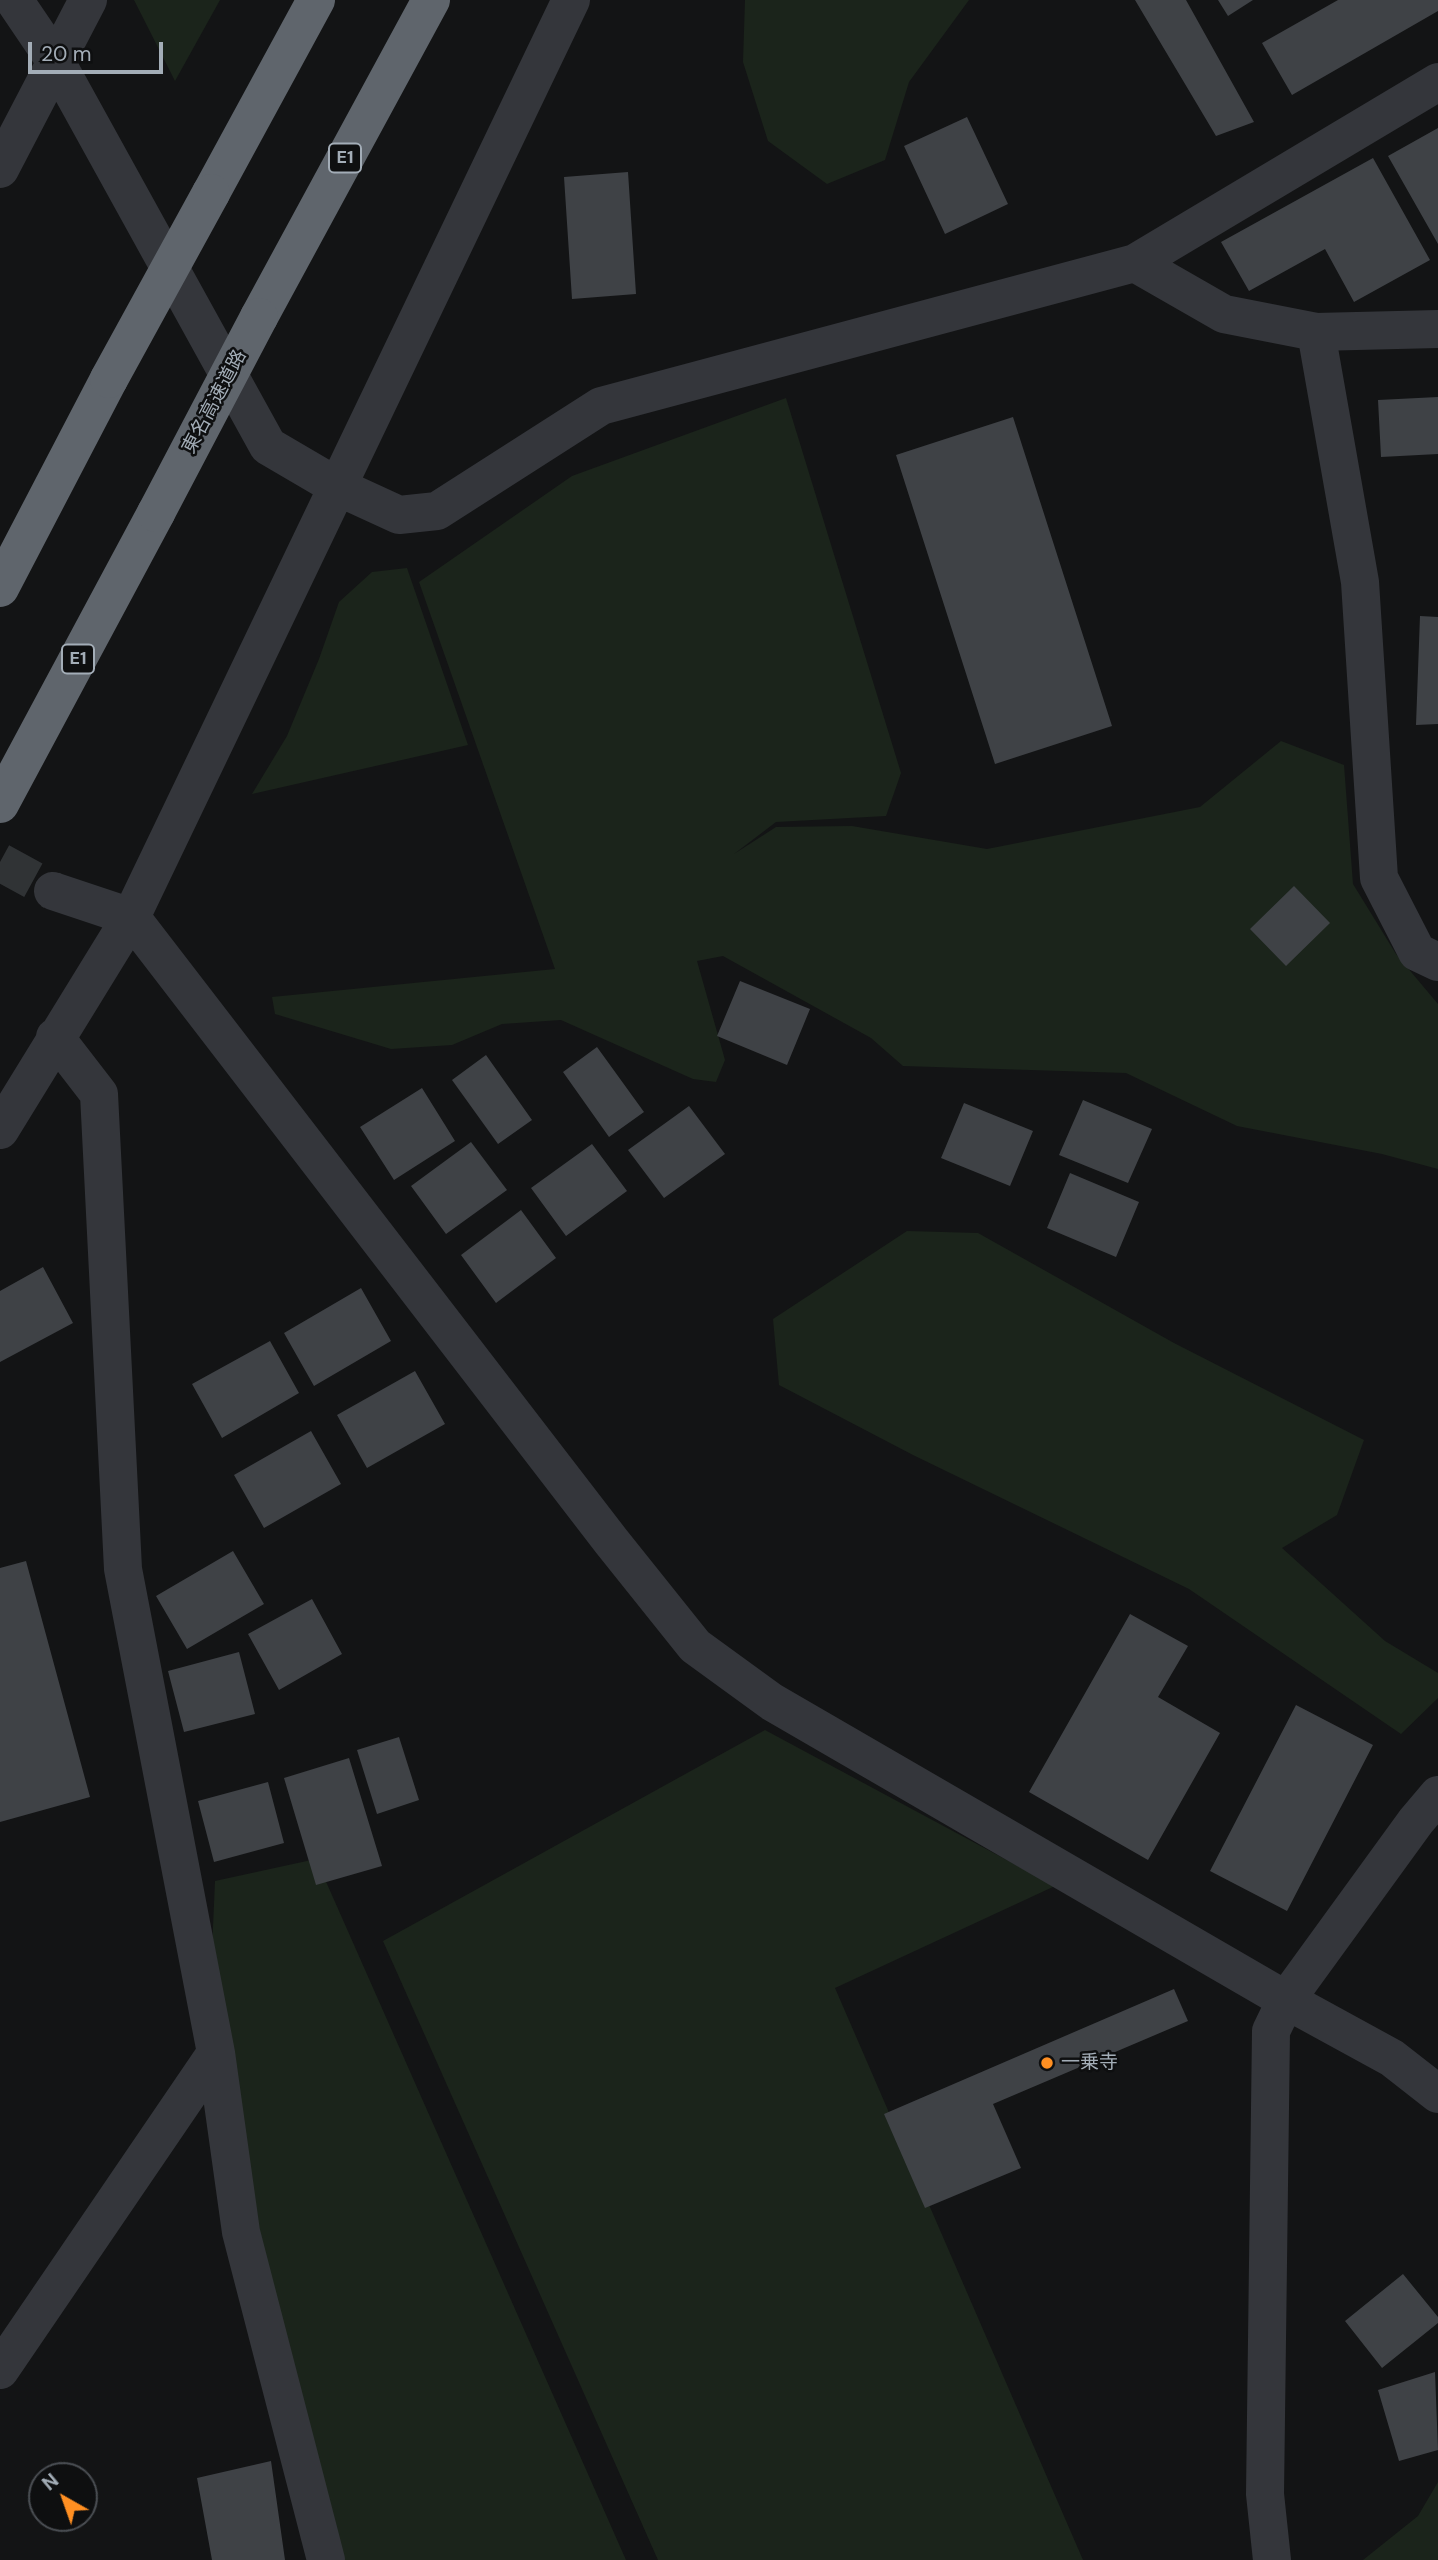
<!DOCTYPE html>
<meta charset="utf-8">
<style>
body{margin:0}
#map{position:relative;width:1438px;height:2560px;overflow:hidden;background:#131415;font-family:"DM Sans",sans-serif}
canvas{display:block}
.north{position:absolute;left:28px;top:2462px;width:70px;height:70px;box-sizing:border-box;background:#0e0f10;border:2px solid #4a4e53;border-radius:50%;rotate:320deg;font-size:19px;font-weight:700;line-height:28px;text-align:center;color:#a3adb7}
.north::after{content:'';display:block;margin:auto;width:24px;height:32px;background:#ff8f22;clip-path:polygon(50% 0,100% 100%,50% 72%,0 100%)}
.scale{position:absolute;left:28px;top:42px;width:135px;height:32px;box-sizing:border-box;border:4px solid #a3adb7;border-top:0;padding-left:9px;font-size:21px;line-height:24px;white-space:nowrap;color:#a3adb7;-webkit-text-stroke:5px #0e0f10;paint-order:stroke}
</style>
<div id="map">
<canvas width="1438" height="2560"></canvas>
<div class="north">N</div>
<div class="scale">20 m</div>
</div>
<script>
const c = document.querySelector('canvas').getContext('2d');
c.lineJoin = 'round';
function fillPath(path, color) {
  c.fillStyle = color;
  c.fill(path, 'evenodd');
}
function trace(path, color, width, dash) {
  c.strokeStyle = color;
  c.lineWidth = width;
  c.lineCap = dash ? 'butt' : 'round';
  c.setLineDash(dash || []);
  c.stroke(path);
}
function write(font, color, halo, rows, align = 'center') {
  c.font = font + ' "DM Sans","Noto Sans JP",sans-serif';
  c.lineWidth = 5;
  c.setLineDash([]);
  c.textBaseline = 'middle';
  c.strokeStyle = halo;
  c.fillStyle = color;
  for (const [text, x, y, turn = 0] of rows) {
    c.save();
    c.translate(x, y);
    c.rotate((+turn || 0) * Math.PI / 180);
    c.textAlign = isNaN(turn) ? turn : align;
    if (halo) c.strokeText(text, 0, 0);
    c.fillText(text, 0, 0);
    c.restore();
  }
}
const green = new Path2D(`
 M134 0H220L175 81Z
 M745 0H969L909 82 885 160 827 184 768 141 743 62Z
 M786 398 901 773 886 816 776 822 734 854 776 827 852 826 987 849 1200 807 1281 741 1344 765 1353 884 1396 954 1438 1004V1169L1382 1154 1237 1126 1126 1073 903 1066 871 1038 723 956 697 961 725 1060 716 1082 693 1079 561 1020 502 1024 452 1045 391 1049 275 1014 272 997 555 969 419 582 572 476Z
 M407 568 468 745 252 794 287 736 319 659 339 602 372 572Z
 M907 1231 978 1233 1174 1343 1364 1440 1337 1515 1282 1548 1385 1641 1438 1673V1698L1401 1734 1189 1589 913 1455 779 1385 773 1319Z
 M765 1730 1055 1886 835 1988 1083 2560H658L383 1941Z
 M316 1859 626 2560H339L207 2065 215 1881Z
 M1438 2482V2560H1363L1418 2516Z`);
const building = new Path2D(`
 M1135 0H1186L1254 122 1216 136Z
 M1218 0H1253L1228 16Z
 M1338 0H1438V11L1292 95 1262 43Z
 M967 117 1008 204 945 234 904 146Z
 M1438 128V244L1388 156Z
 M1373 158 1430 260 1354 302 1325 249 1249 291 1221 242Z
 M628 172 636 294 572 299 564 177Z
 M1438 397V454L1381 457 1378 400Z
 M1013 417 1112 726 995 764 896 455Z
 M1420 616 1438 617V724L1416 725Z
 M1294 886 1330 923 1286 966 1250 929Z
 M740 981 810 1009 787 1065 717 1036Z
 M597 1047 644 1112 609 1137 563 1072Z
 M486 1055 532 1120 498 1144 452 1080Z
 M422 1088 455 1141 394 1180 360 1127Z
 M1083 1100 1152 1129 1128 1183 1059 1155Z
 M964 1103 1033 1131 1010 1186 941 1158Z
 M689 1106 725 1154 664 1198 628 1150Z
 M471 1142 507 1190 446 1234 411 1186Z
 M592 1144 627 1191 566 1236 531 1188Z
 M1070 1173 1139 1202 1116 1257 1047 1228Z
 M521 1210 556 1258 496 1303 461 1255Z
 M43 1267 73 1323 0 1362V1291Z
 M361 1288 391 1341 314 1386 284 1333Z
 M270 1341 299 1393 222 1438 192 1384Z
 M415 1371 445 1424 367 1468 337 1415Z
 M311 1431 341 1484 264 1528 234 1475Z
 M233 1551 264 1604 187 1649 156 1596Z
 M26 1561 90 1797 0 1822V1568Z
 M312 1599 342 1654 279 1690 248 1634Z
 M1130 1614 1188 1646 1158 1697 1220 1733 1148 1860 1029 1792Z
 M239 1652 255 1714 184 1732 168 1671Z
 M1296 1705 1373 1745 1287 1911 1210 1871Z
 M399 1737 419 1800 377 1814 357 1750Z
 M349 1758 382 1866 316 1885 284 1778Z
 M268 1782 284 1843 214 1862 198 1801Z
 M1174 1989 1188 2021 993 2104 1021 2168 925 2208 884 2114Z
 M1403 2274 1438 2317V2323L1382 2368 1345 2321Z
 M1435 2372 1438 2450 1399 2461 1378 2390Z
 M271 2461 285 2560H212L197 2478Z`);
const minorTunnel = new Path2D(`
 M0 862 53 891`);
const minor = new Path2D(`
 M14 0 56 62 268 446 338 487 399 515 437 511 601 406 1135 263 1438 82
 M0 169 88 0
 M1135 263 1224 314 1316 332 1438 329
 M1316 332 1360 582 1379 878 1417 952 1438 962
 M53 891 131 917 611 1541 695 1646 772 1702 1286 2000 1392 2058 1438 2094
 M55 1037 99 1094 123 1569 216 2053 241 2232 326 2560
 M0 1130 131 917 571 0
 M0 2370 216 2053
 M1272 2560 1265 2494 1271 2031 1286 2000 1416 1821 1438 1795`);
const highway = new Path2D(`
 M211 193 316 0
 M259 317 431 0
 M0 588 109 379
 M0 804 156 513`);
const highwayBridge = new Path2D(`
 M109 379 211 193
 M156 513 259 317`);
const markers = [
 [1047,2063,7,"#ff8f22"]
];
const shields = [
 [345,158,32],
 [78,659,32]
];
const shieldNames = [
 ["E1",345,158],
 ["E1",78,659]
];
const streetNames = [
 ["東名高速道路",215,402,-62]
];
const poiNames = [
 ["一乗寺",1061,2063]
];
fillPath(green, '#1b241b');
fillPath(building, '#3f4246');
trace(minorTunnel, '#303335', 38, [38, 19]);
trace(minor, '#34363b', 38);
trace(highway, '#5f656c', 38);
trace(highwayBridge, '#5f656c', 38);
for (const [x, y, r, color] of markers) {
  const dot = new Path2D();
  dot.arc(x, y, r, 0, 2 * Math.PI);
  c.fillStyle = color;
  c.fill(dot);
  trace(dot, '#0e0f10', 2.5);
}
for (const [x, y, w] of shields) {
  const box = new Path2D();
  box.roundRect(x - w / 2, y - 14.5, w, 29, 5);
  c.fillStyle = '#0e0f10';
  c.fill(box);
  trace(box, '#a3adb7', 2);
}
write('bold 18px', '#a3adb7', null, shieldNames);
write('19px', '#a3adb7', '#0e0f10', streetNames);
write('19px', '#a3adb7', '#0e0f10', poiNames, 'left');
</script>
